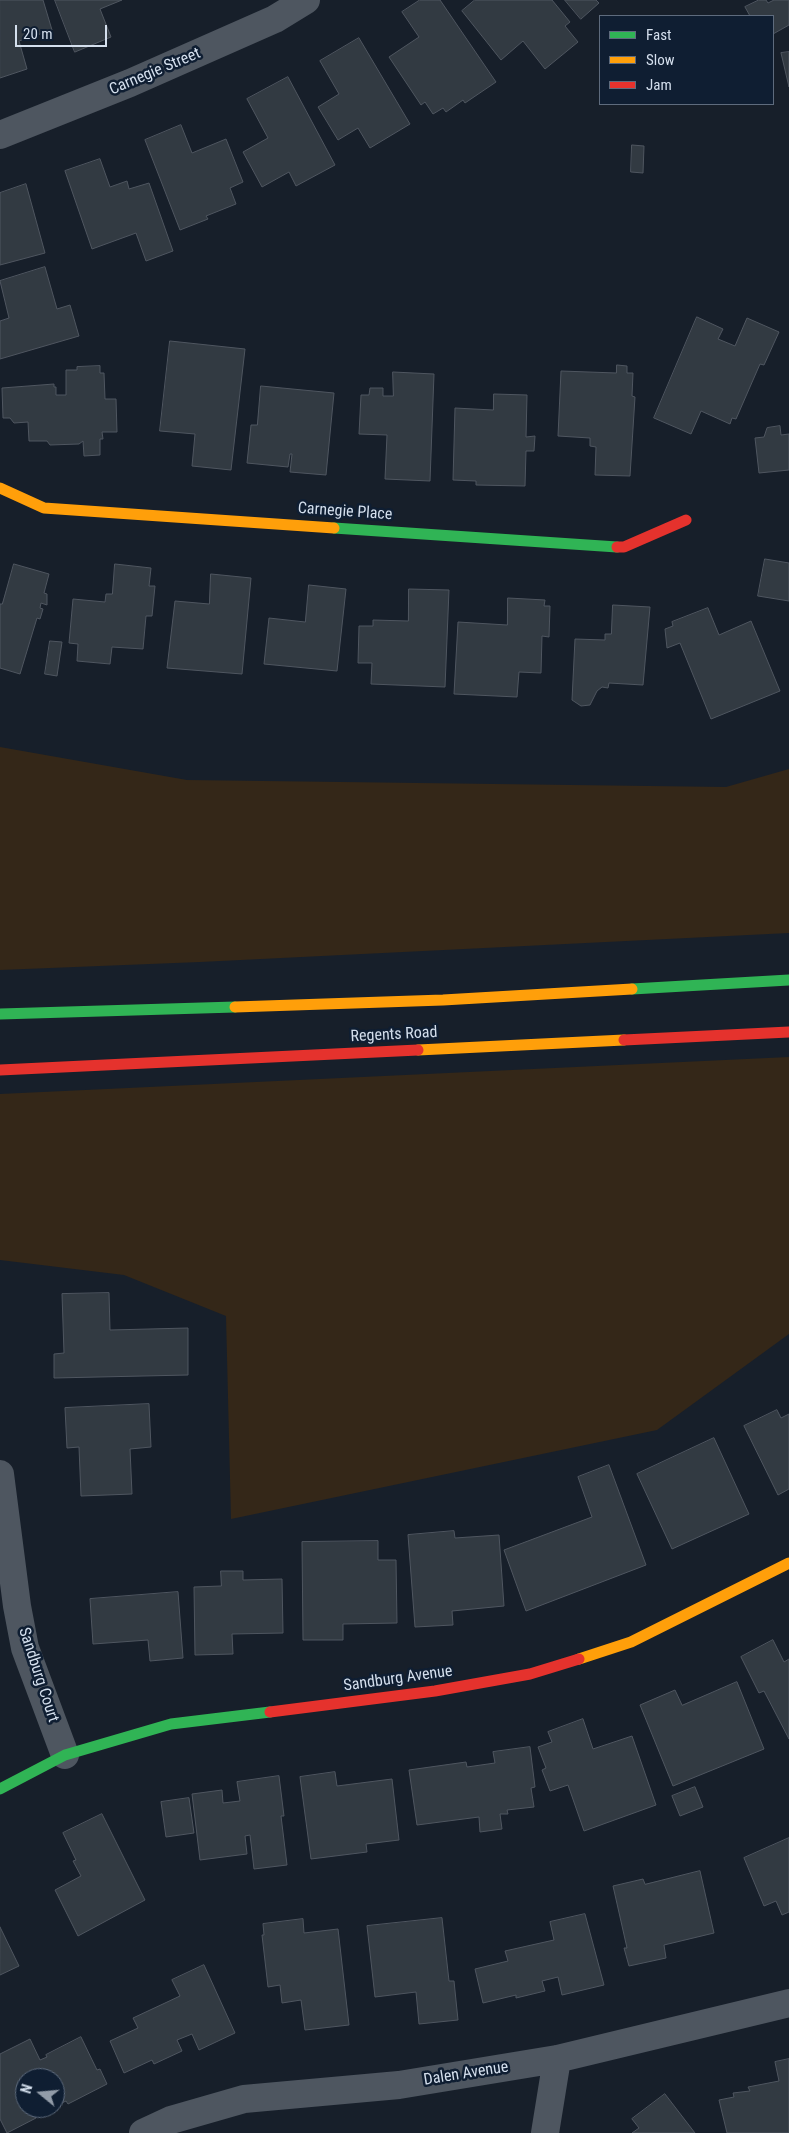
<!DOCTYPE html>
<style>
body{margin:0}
#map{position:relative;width:789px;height:2133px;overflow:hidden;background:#171f2a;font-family:"Roboto Condensed",sans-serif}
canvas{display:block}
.legend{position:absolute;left:599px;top:15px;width:175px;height:90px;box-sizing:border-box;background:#0f1e32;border:1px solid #5e6b7d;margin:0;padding:6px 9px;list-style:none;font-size:15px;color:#d4dfed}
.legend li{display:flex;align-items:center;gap:10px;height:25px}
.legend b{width:25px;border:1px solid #5e6b7d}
.north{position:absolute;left:15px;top:2068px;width:50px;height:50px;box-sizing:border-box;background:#0f1e32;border:1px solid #5e6b7d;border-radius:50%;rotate:287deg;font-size:14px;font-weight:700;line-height:20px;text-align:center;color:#d4dfed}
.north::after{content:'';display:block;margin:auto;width:18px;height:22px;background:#929ca9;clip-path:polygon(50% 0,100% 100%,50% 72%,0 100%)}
.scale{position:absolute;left:15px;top:25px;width:92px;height:22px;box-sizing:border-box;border:2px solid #d4dfed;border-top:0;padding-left:6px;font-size:15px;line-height:18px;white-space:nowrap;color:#d4dfed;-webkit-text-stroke:4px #0f1e32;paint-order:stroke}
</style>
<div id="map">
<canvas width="789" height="2133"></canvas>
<ul class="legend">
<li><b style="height:6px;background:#30b455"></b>Fast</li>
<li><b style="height:6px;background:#ff9f0a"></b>Slow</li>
<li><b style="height:6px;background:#e5322d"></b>Jam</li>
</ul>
<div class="north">N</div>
<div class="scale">20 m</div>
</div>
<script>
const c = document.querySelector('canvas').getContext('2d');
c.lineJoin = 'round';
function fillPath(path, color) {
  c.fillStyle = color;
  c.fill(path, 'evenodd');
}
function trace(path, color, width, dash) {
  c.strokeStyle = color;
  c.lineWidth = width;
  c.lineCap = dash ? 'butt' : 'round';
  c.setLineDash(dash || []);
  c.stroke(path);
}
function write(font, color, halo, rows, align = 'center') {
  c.font = font + ' "Roboto Condensed",sans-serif';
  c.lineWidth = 5;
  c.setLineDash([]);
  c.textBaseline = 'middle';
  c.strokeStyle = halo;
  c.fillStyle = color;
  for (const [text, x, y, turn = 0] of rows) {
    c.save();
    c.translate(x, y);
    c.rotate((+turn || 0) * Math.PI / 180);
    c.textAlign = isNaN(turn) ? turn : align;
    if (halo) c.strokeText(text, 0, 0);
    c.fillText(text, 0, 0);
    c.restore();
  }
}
const green = new Path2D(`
 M0 747 187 780 726 787 789 769V933L200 962 0 970Z
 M789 1057V1334L657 1430 231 1519 226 1316 124 1275 0 1260V1094Z`);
const building = new Path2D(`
 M0 0H43L52 30 19 41 27 69 0 78Z
 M55 0H122L100 9 111 37 75 52Z
 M420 0H440L496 82 465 103 463 100 446 112 443 108 433 114 425 102 421 105 389 57 419 37 402 12Z
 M475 0H552L570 22 565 26 578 42 545 69 523 41 501 60 462 11Z
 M565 0H596L599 3 581 19Z
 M759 0H766L768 3 774 0H789V25L773 34V16H750L745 7Z
 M359 38 410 124 370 148 358 128 338 140 318 107 339 94 320 61Z
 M789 52V87L781 53Z
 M288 77 335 165 296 186 289 172 262 187 243 152 268 138 247 99Z
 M181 125 192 153 226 139 243 182 230 188 236 204 206 216 208 219 180 230 145 140Z
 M632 145 644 146 643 173 631 172Z
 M100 159 110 187 127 181 129 189 149 183 173 251 146 261 136 233 92 249 65 171Z
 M26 184 45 253 0 265V193Z
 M45 267 57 309 70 305 79 336 0 359V321L9 318 0 281Z
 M697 317 723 329 718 339 735 346 747 318 779 332 764 365 760 364 736 419 732 418 730 424 701 411 691 434 654 418Z
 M170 341 245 349 231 470 192 466 195 434 160 431Z
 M617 365 627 366V373H633L632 396 635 397 630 476 595 475 596 447 590 446V438L558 436 561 371 616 373Z
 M100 366V373H104L105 399H116L117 432H102L103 439H100V455L84 456 83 441 79 444 50 445 47 441H29L28 422 14 423 10 418H3L2 388 54 384V387H56V395H66V370H77V367Z
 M393 372 434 374 430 481 385 479 387 435 359 434 361 395H369L370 388H383V396H393Z
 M261 386 334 393 326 475 290 472 292 454H290L288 467 247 463 251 425H257Z
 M494 394 527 395 526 437 535 436 534 451H526L525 486 476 485V481L453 480 455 408 493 410Z
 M780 426 781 435 789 434V470L759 473 755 438 764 437 767 428Z
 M765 559 789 563V601L758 596Z
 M14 564 49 574 44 593 47 594V605L41 603 40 608 43 609 40 619 37 618 20 674 0 668V604H2Z
 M115 564 151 568 149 586H155L152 616H146L143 649 112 647 110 664 77 661 78 644 69 643 73 599 105 602 106 594H112Z
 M211 574 251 578 242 674 167 668 175 601 209 604Z
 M309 585 346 589 337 671 264 664 269 618 305 622Z
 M409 589 449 590 445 687 371 684 372 663H358L359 626H373V620L408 621Z
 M508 598 545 600 544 606H550L549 637 542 636 541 673 519 672 517 697 454 694 458 622 507 625Z
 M613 605 650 607 643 685 609 683 608 688 602 687 597 691 590 705 581 706 572 700 575 639 605 640V634H611Z
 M708 608 719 635 751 621 780 691 711 719 680 643 667 648 665 629 673 626 672 622Z
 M50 641 62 642 57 676 45 674Z
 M109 1293 110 1330 188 1328V1375L54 1378V1354L64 1353 62 1294Z
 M149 1404 151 1447 130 1449 132 1494 81 1496 79 1447 67 1448 65 1408Z
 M777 1410 781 1418 789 1414V1489L778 1495 744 1426Z
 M714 1438 749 1514 672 1549 637 1474Z
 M609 1465 646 1565 526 1611 504 1550 592 1517 578 1477Z
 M454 1531 455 1538 499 1535 504 1606 452 1611 453 1625 415 1627 408 1535Z
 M378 1541V1560H396L397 1623 343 1624V1640H303L302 1542Z
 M221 1571H243V1580L282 1579 283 1633 232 1634 233 1654 195 1655 194 1587 221 1586Z
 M178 1592 183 1658 150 1661 148 1640 93 1644 90 1599Z
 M773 1640 784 1662 789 1659V1739L764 1691 759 1693 741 1657Z
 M737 1682 764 1749 673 1786 640 1705 675 1690 682 1705Z
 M583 1719 593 1749 632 1736 656 1805 584 1831 568 1785 550 1791 542 1770 546 1768 538 1747 552 1742 548 1732Z
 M530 1747 535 1787 531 1788 534 1807 507 1810 508 1814H500L502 1829 480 1832 479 1817 417 1825 409 1770 466 1762 467 1767 495 1763 493 1752Z
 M335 1772 337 1786 392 1779 399 1840 366 1844 367 1852 311 1859 300 1777Z
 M279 1776 284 1816H281L287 1865 254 1869 250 1835 245 1836 247 1854 200 1860 192 1794 222 1790 223 1803 240 1801 237 1782Z
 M695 1787 703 1807 680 1816 672 1796Z
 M189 1798 194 1833 166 1837 161 1802Z
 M102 1814 145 1900 78 1936 55 1890 81 1876 73 1861 76 1860 63 1833Z
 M789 1838V1912L782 1915 776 1901 764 1906 744 1858Z
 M700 1871 714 1933 664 1945 666 1958 629 1966 624 1948H627L613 1886 643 1879 645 1884Z
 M585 1914 604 1985 562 1995 558 1977 542 1981 545 1991 516 1998V1995L483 2003 475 1969 508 1961 505 1951 554 1940 550 1922Z
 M442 1918 449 1981H454L458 2020 419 2024 416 1992 375 1997 367 1926Z
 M303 1919 304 1933 338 1929 349 2025 305 2030 301 2000 282 2003 280 1985 268 1987 262 1935H264L263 1924Z
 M0 1927 19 1966 0 1975Z
 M204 1965 235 2033 199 2050 192 2034 177 2040 182 2051 154 2064 152 2060 124 2073 110 2041 138 2028 133 2018 180 1996 172 1980Z
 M81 2037 97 2070 100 2069 107 2084 68 2104 66 2101 55 2106V2078H25V2108H51L35 2116 36 2118 7 2133 0 2119V2054L30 2039 40 2060 47 2057 46 2055Z
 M789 2059V2133H727L719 2100 734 2097 733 2093 750 2091 748 2087 779 2081 775 2062Z
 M665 2094 695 2133H632L639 2128 632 2119Z`);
const street = new Path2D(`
 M0 135 130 83 275 19 306 0
 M0 1474 17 1606 25 1648 65 1755
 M143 2133 171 2120 244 2099 399 2085 557 2059 789 2003
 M545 2133 557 2059`);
const fast = new Path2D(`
 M334 528 617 547
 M632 989 789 980
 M0 1014 235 1007
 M0 1789 65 1755 171 1724 270 1712`);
const slow = new Path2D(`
 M0 488 44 508 334 528
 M235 1007 443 1000 632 989
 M418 1050 624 1040
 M579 1659 631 1642 789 1563`);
const jam = new Path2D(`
 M617 547H624L686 520
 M624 1040 789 1032
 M0 1070 418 1050
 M270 1712 435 1691 530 1674 579 1659`);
const streetNames = [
 ["Carnegie Street",155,72,-23],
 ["Carnegie Place",345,512,4],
 ["Regents Road",394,1035,-3],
 ["Sandburg Court",38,1675,72],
 ["Sandburg Avenue",398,1679,-8],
 ["Dalen Avenue",466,2074,-9]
];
fillPath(green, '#342718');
fillPath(building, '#323a42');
trace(building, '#4f5660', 1);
trace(street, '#4e5660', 28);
trace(fast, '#30b455', 11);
trace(slow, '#ff9f0a', 11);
trace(jam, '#e5322d', 11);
write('16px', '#d4dfed', '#0f1e32', streetNames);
</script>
